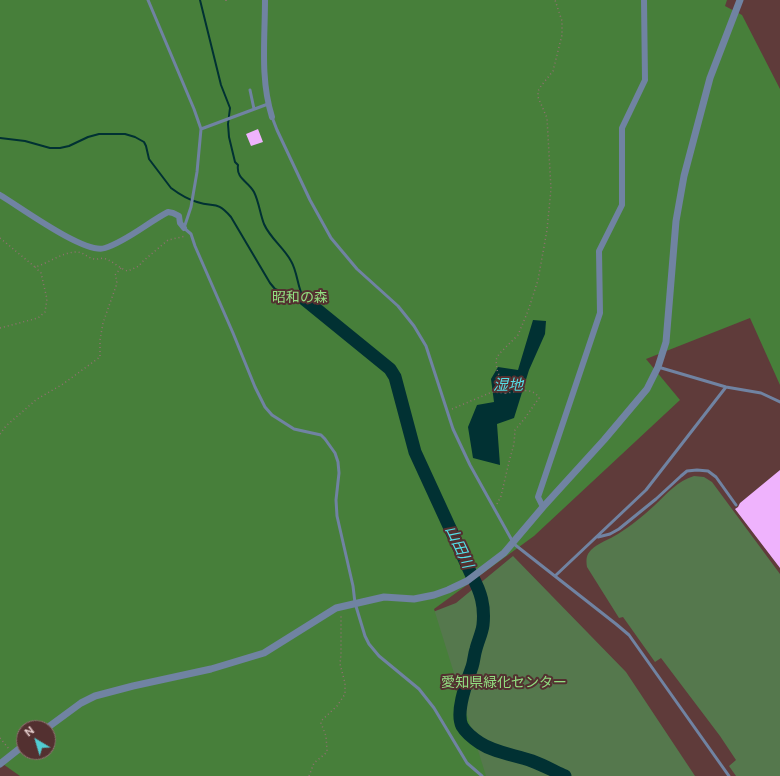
<!DOCTYPE html>
<meta charset="utf-8">
<style>
body{margin:0}
#map{position:relative;width:780px;height:776px;overflow:hidden;background:#5f3b3a;font-family:"Public Sans",sans-serif}
canvas{display:block}
.north{position:absolute;left:16px;top:720px;width:40px;height:40px;box-sizing:border-box;background:#533030;border:1px solid #8d6e6e;border-radius:50%;rotate:322deg;font-size:11px;font-weight:700;line-height:16px;text-align:center;color:#e3cccb}
.north::after{content:'';display:block;margin:auto;width:14px;height:18px;background:#51ccd2;clip-path:polygon(50% 0,100% 100%,50% 72%,0 100%)}
</style>
<div id="map">
<canvas width="780" height="776"></canvas>
<div class="north">N</div>
</div>
<script>
const c = document.querySelector('canvas').getContext('2d');
c.lineJoin = 'round';
function fillPath(path, color) {
  c.fillStyle = color;
  c.fill(path, 'evenodd');
}
function trace(path, color, width, dash) {
  c.strokeStyle = color;
  c.lineWidth = width;
  c.lineCap = dash ? 'butt' : 'round';
  c.setLineDash(dash || []);
  c.stroke(path);
}
function write(font, color, halo, rows, align = 'center') {
  c.font = font + ' "Public Sans","Noto Sans JP",sans-serif';
  c.lineWidth = 4;
  c.setLineDash([]);
  c.textBaseline = 'middle';
  c.strokeStyle = halo;
  c.fillStyle = color;
  for (const [text, x, y, turn = 0] of rows) {
    c.save();
    c.translate(x, y);
    c.rotate((+turn || 0) * Math.PI / 180);
    c.textAlign = isNaN(turn) ? turn : align;
    if (halo) c.strokeText(text, 0, 0);
    c.fillText(text, 0, 0);
    c.restore();
  }
}
const green = new Path2D(`
 M694 476 704 477 712 482 780 574V776H736L729 766 736 760 720 736 661 658 655 662 623 617 619 618 587 567C586 560 586 555 591 550 598 543 610 539 618 534 631 526 644 515 655 505 668 493 677 481 694 476Z
 M513 556 626 672 695 776H363L345 646 456 603Z`);
const forest = new Path2D(`
 M0 0H727L725 6 742 15 780 89V385L750 318 646 359 680 400 534 536 434 609 486 776H20L0 762ZM24 728H48V752H24Z`);
const water = new Path2D(`
 M533 320 546 321 545 334 529 370 514 418 497 424 500 465 473 458 468 427 477 405 494 402 491 379 498 367 518 370Z`);
const stream = new Path2D(`
 M0 138 25 141 50 148H60L69 146 88 137 99 134H125L135 137 144 142 146 146 149 159 171 188C179 194 187 199 197 202 215 208 216 200 231 217L270 283 275 289 280 291 298 299H304C297 287 298 273 291 261 284 248 270 238 264 224 260 214 259 202 254 192 248 181 236 179 238 165L235 162 229 137 228 124 230 108 221 85 200 0`);
const river = new Path2D(`
 M304 299 390 369 395 377 415 452 472 576C481 592 485 606 483 625 482 633 478 641 476 649 474 655 474 661 472 667 467 681 455 711 462 726 466 733 474 739 480 743 495 753 515 755 532 761 543 765 554 771 565 776`);
const building = new Path2D(`
 M258 129 263 142 251 146 246 134Z
 M780 470V568L735 509 738 507 740 503Z`);
const path = new Path2D(`
 M226 0V1
 M0 238 35 267C49 263 62 252 77 252 83 252 88 258 94 259 98 260 101 257 106 259 114 262 120 269 128 271L139 266 142 262 168 240 186 236
 M0 328 38 318 45 312 47 299 41 273 35 267
 M452 409 492 392 506 393
 M0 434 6 426 37 399 63 384 100 357V340L103 323 116 286 117 281 115 275 121 268
 M497 504 501 496 509 462 514 444 515 430 525 418 539 398C532 386 518 392 506 393L497 370 496 360 499 354 518 335 528 311 538 280 547 230 551 189 547 118 538 97V91L541 86 553 71 562 35V21L555 0
 M0 738 9 749
 M309 776 314 763 326 753 327 750 326 736 321 723 322 720 337 706 345 694V683L340 664 341 654V615`);
const service = new Path2D(`
 M148 0 194 109 201 129 197 172 191 207 184 228 191 234 195 246 233 333 255 387 265 407 272 415 294 429 321 435 325 439 335 453 338 462 339 473 336 500 337 516 353 586 355 603 365 636 369 644 379 656 419 689 434 708 467 763 482 776
 M250 90 254 109
 M272 117 277 130 310 200 331 238 357 269 398 306 414 326 426 346 453 429 470 465 514 544 616 624 629 635 729 776
 M201 129 268 104
 M658 367 726 387 761 393 780 402
 M598 537 610 534 619 529 656 499 681 476 687 471 697 470 708 471 716 477 736 505
 M555 576 646 490 726 387`);
const minor = new Path2D(`
 M265 0C265 39 260 79 272 117
 M0 195C19 206 85 255 105 248 127 241 147 223 168 212L173 213 179 216 180 223 184 228
 M543 507 538 497 600 313 599 251 622 205V128L645 80 644 0`);
const tertiary = new Path2D(`
 M47 728 81 703 95 696 133 686 211 669 264 653 336 608 384 597 414 599 434 595 448 590 467 581 504 553 543 507 604 440 647 389 658 367 666 342 676 221 684 176 710 78 740 0
 M0 764 24 745`);
const parkNames = [
 ["昭和の森",300,298],
 ["愛知県緑化センター",504,683]
];
const waterNames = [
 ["湿地",508,385],
 ["山田川",459,547,65]
];
fillPath(green, '#55784d');
fillPath(forest, '#477f3a');
fillPath(water, '#013133');
trace(stream, '#013133', 2);
trace(river, '#013133', 13);
fillPath(building, '#efb3fd');
trace(path, '#907170', 1.5, [1, 3]);
trace(service, '#7083a2', 3);
trace(minor, '#7083a2', 6);
trace(tertiary, '#7083a2', 7);
write('14px', '#92df81', '#533030', parkNames);
write('italic 15px', '#54dfe6', '#533030', waterNames);
</script>
